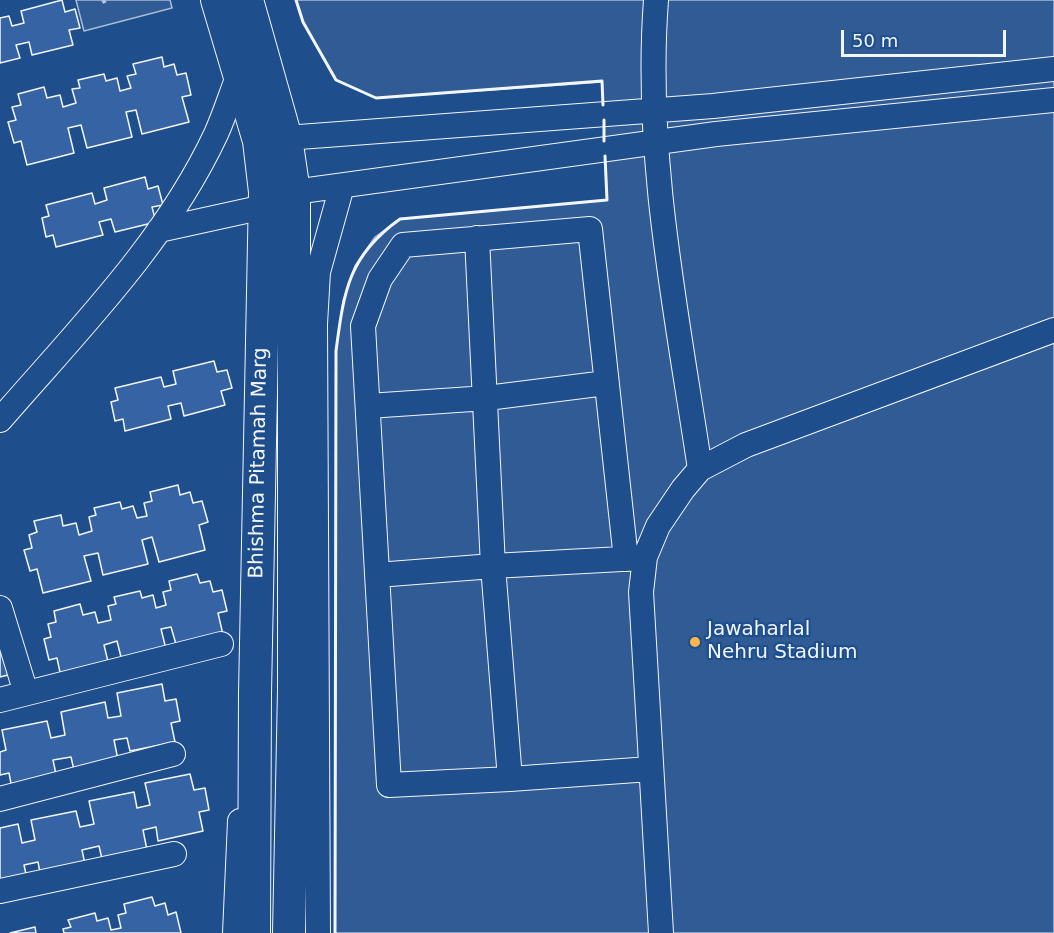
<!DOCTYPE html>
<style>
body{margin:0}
#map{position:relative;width:1054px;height:933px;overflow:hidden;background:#1f4e8c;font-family:"DejaVu Sans",sans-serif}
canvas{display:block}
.scale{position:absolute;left:841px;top:30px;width:165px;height:27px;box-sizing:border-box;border:3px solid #f2f6ff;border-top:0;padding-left:8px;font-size:18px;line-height:21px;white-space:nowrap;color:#f2f6ff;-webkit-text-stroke:4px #1f4e8c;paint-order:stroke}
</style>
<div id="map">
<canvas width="1054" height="933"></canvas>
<div class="scale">50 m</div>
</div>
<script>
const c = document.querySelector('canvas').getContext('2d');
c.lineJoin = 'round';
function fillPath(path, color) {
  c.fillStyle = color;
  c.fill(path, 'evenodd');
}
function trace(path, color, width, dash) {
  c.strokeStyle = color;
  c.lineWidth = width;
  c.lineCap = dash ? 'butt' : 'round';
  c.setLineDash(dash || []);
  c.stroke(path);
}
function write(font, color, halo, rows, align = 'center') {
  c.font = font + ' "DejaVu Sans",sans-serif';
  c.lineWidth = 4.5;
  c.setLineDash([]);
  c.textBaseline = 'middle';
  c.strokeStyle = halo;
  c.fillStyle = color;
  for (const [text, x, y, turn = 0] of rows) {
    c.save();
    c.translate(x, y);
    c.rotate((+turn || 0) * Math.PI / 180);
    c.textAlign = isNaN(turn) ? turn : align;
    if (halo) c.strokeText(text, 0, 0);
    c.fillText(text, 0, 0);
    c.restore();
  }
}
const built = new Path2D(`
 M76 0H170L172 8 84 31Z
 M296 0H1054V933H335L336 351 343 301 355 266 375 237 400 219 607 200 602 82 376 98 336 80 303 22Z`);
const building = new Path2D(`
 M62 0 65 12 75 9 80 28 69 30 73 45 32 55 29 42 16 45 20 58 0 63V18L9 16 12 26 24 23 21 11Z
 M162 57 164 67 174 64 177 75 186 73 191 95 182 97 189 122 142 134 136 110 126 112 132 137 87 148 81 125 68 128 74 153 27 165 21 141 14 143 8 122 16 120 12 107 21 105 18 94 44 87 47 98 60 95 63 107 76 103 72 89 80 88 78 80 104 74 106 81 117 78 120 91 131 88 127 76 136 74 133 64Z
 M145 177 148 189 158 186 163 205 152 207 156 222 115 232 111 219 99 222 103 235 56 247 53 235 46 237 42 218 49 216 46 205 92 193 95 204 107 200 104 188Z
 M214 361 217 372 227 370 232 388 221 391 225 405 184 416 181 403 168 406 171 419 125 431 123 419 115 421 111 402 118 400 115 388 161 377 164 387 176 384 173 371Z
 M178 485 180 495 190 492 193 503 202 501 208 522 199 525 205 550 159 562 152 537 142 540 148 564 103 575 98 553 84 556 91 581 43 593 37 569 30 571 24 550 32 548 29 535 37 532 34 521 61 515 63 526 76 523 79 535 92 531 89 517 96 515 94 508 120 502 122 509 133 506 137 518 147 516 144 503 152 501 150 492Z
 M197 574 200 583 210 581 213 592 222 590 227 611 218 613 224 639 178 651 171 627 161 629 167 653 123 665 117 641 104 645 110 670 62 682 57 658 49 660 44 639 51 637 48 624 56 622 54 611 80 604 83 615 95 612 98 623 111 620 108 606 116 604 114 597 140 591 142 598 153 595 156 608 166 605 163 592 171 590 169 581Z
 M0 641 8 675 0 677Z
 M162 684 165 701 176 699 180 721 171 723 175 742 130 751 127 738 114 740 118 760 74 770 71 757 53 760 57 779 12 789 9 773 0 775V752L6 750 2 730 47 721 51 738 65 735 61 712 105 702 108 718 121 716 117 693Z
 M190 774 194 790 205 788 209 810 199 812 203 831 158 841 156 827 143 830 147 850 102 859 99 846 82 850 86 869 41 878 38 862 24 865 28 883 0 889V828L18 824 22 843 35 840 31 820 76 811 80 827 94 824 89 801 134 792 137 808 150 805 145 783Z
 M152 897 155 906 165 903 168 915 176 912 181 933H64L63 929 71 927 68 920 95 913 97 921 108 918 111 930 121 928 118 915 126 913 124 904Z
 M35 927 36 933H10Z`);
const path = new Path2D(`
 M103 0 105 3`);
const minor = new Path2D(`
 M656 0C644 157 677 314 700 469
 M286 138 713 106 1054 69
 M294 192 716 134 1054 100
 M159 230 264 207
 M368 406 487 398 606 383
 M0 420C78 330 165 243 216 134 225 114 231 94 239 74
 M640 558 493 566 510 779 650 769
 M377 575 493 566 477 238
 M0 608 26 693
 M0 700 221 644
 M510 779 389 785 363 326 380 279 403 245 590 229 626 559
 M0 799 173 754
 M0 891 174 854
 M235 933 240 821
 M318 933 315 324 318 272 342 186
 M661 933 641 592 645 557 658 526 683 489 700 469 746 445 1054 330`);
const major = new Path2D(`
 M217 0 259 141 265 192 255 693 254 933
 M247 0 286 138 294 192V689L289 933`);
const wall = new Path2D(`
 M296 0 303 22 336 80 376 98 602 81 603 105
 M604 120V141
 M335 933 336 351C344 291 348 256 400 219L607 200 605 156`);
const markers = [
 [695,642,6,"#ffb74d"]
];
const streetNames = [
 ["Bhishma Pitamah Marg",259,463,-89]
];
const poiNames = [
 ["Jawaharlal",707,630],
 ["Nehru Stadium",707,653]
];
fillPath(built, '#305b95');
trace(built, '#a8bbd7', 1.5);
fillPath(building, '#3563a3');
trace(building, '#f2f6ff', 1.5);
trace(minor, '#f2f6ff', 26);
trace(major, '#f2f6ff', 34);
trace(path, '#b3c4dc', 4, [4.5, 3]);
trace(minor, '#1f4e8c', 24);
trace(major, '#1f4e8c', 32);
trace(wall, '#f2f6ff', 3);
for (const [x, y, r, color] of markers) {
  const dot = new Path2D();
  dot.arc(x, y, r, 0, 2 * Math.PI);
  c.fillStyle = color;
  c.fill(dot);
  trace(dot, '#1f4e8c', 2);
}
write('20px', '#f2f6ff', '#1f4e8c', streetNames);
write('20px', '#f2f6ff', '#1f4e8c', poiNames, 'left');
</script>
